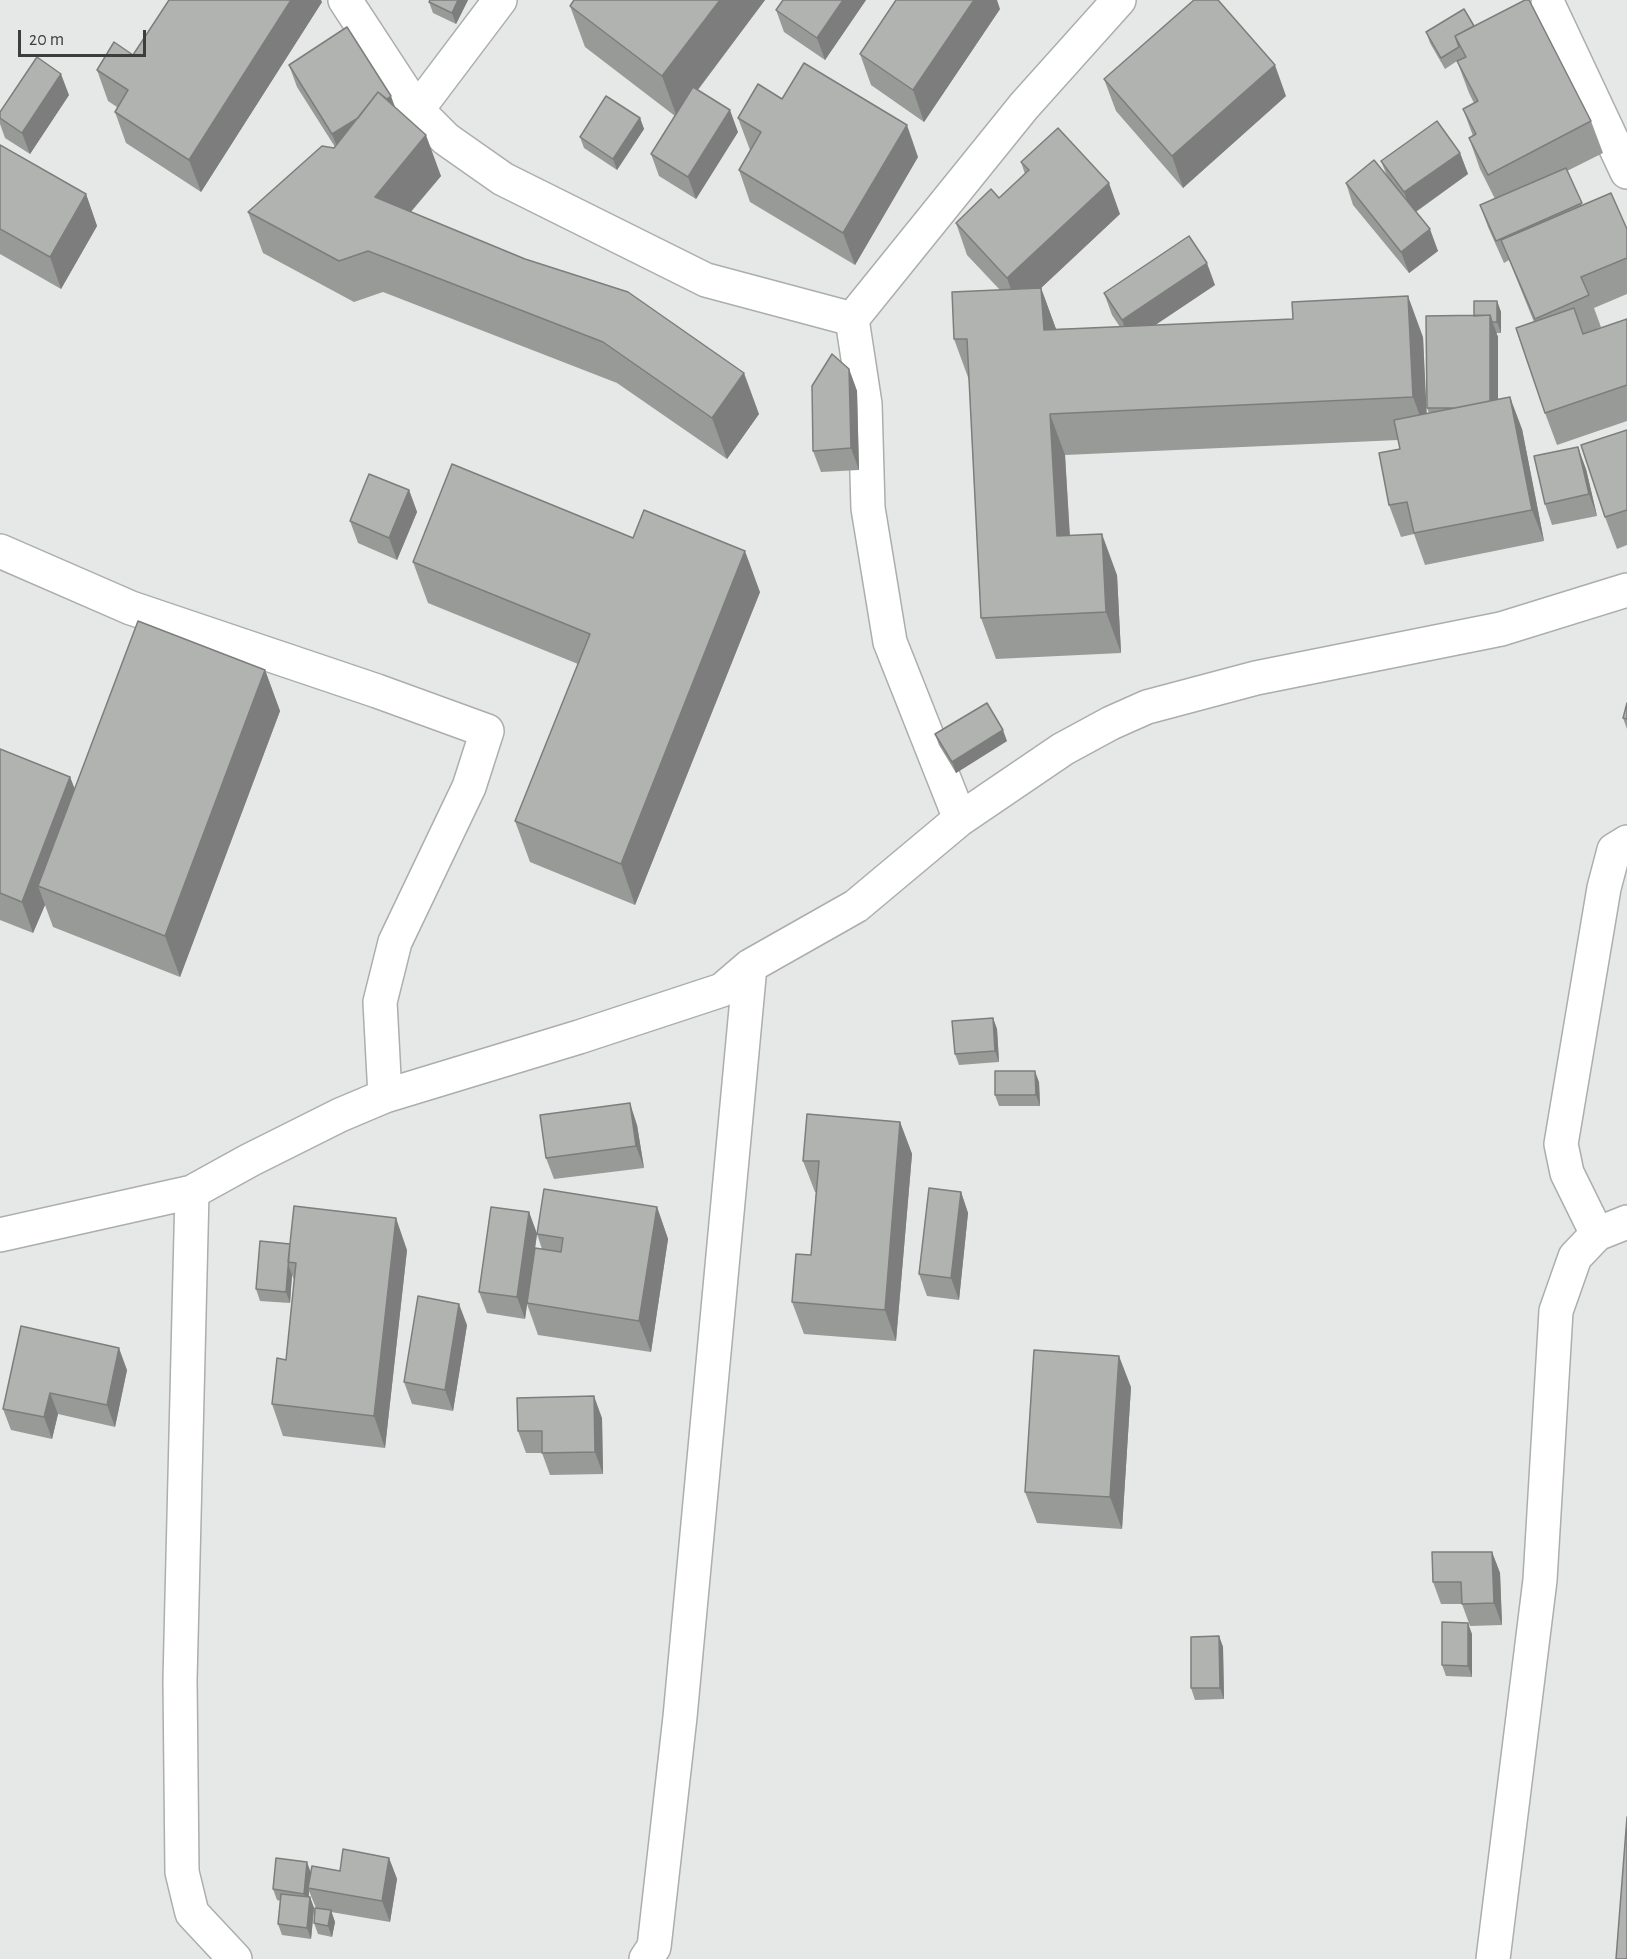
<!DOCTYPE html>
<style>
body{margin:0}
#map{position:relative;width:1627px;height:1959px;overflow:hidden;background:#e5e8e6;font-family:"Alegreya Sans",sans-serif}
canvas{display:block}
.scale{position:absolute;left:18px;top:30px;width:128px;height:27px;box-sizing:border-box;border:3px solid #3c3d3c;border-top:0;padding-left:8px;font-size:18px;line-height:21px;white-space:nowrap;color:#3c3d3c;-webkit-text-stroke:4px #e5e8e6;paint-order:stroke}
</style>
<div id="map">
<canvas width="1627" height="1959"></canvas>
<div class="scale">20 m</div>
</div>
<script>
const c = document.querySelector('canvas').getContext('2d');
c.lineJoin = 'round';
function trace(path, color, width, dash) {
  c.strokeStyle = color;
  c.lineWidth = width;
  c.lineCap = dash ? 'butt' : 'round';
  c.setLineDash(dash || []);
  c.stroke(path);
}
function fillPath(path, color) {
  c.fillStyle = color;
  c.fill(path, 'evenodd');
}
const minor = new Path2D(`
 M345 0 417 110 446 139 503 179 706 280 852 319
 M1548 4 1627 172
 M417 110 500 0
 M0 551 131 608 377 691 487 731 469 787 395 942 380 1002 385 1096
 M960 819 890 642 868 508 865 404 852 319 1024 106 1119 0
 M192 1192 180 1680 182 1872 192 1913 235 1959
 M1597 1234 1567 1173 1561 1144 1604 888 1614 850 1627 842
 M0 1235 192 1192 250 1160 340 1115 385 1096 579 1037 722 990 750 966 856 906 960 819 1063 749 1111 723 1147 707 1256 678 1501 629 1627 590
 M646 1959 654 1947 680 1717 750 966
 M1493 1959 1540 1580 1556 1311 1575 1257 1597 1234 1627 1222`);
const wall = new Path2D(`
 M468 0 456 24 433 13 429 2Z
 M574 0H765L698 90 738 132 696 199 659 176 651 154 675 116 585 47 570 6Z
 M866 0 825 60 784 32 776 10Z
 M322 2 201 192 126 143 115 112 117 107 108 101 97 70 133 55Z
 M1000 9 924 122 871 85 860 54Z
 M1474 26 1591 121 1603 153 1567 171 1582 206 1627 229V294L1594 308 1601 327 1588 333 1627 319V421L1557 445 1545 413 1534 322 1509 260 1504 263 1488 227 1480 205 1495 199 1480 169 1469 138 1473 136 1463 109 1474 103 1469 93 1457 61 1445 69 1430 43 1426 32Z
 M289 65 395 107 441 176 411 212 759 414 727 459 617 383 383 292 354 302 263 253 248 212 335 147 297 87Z
 M1104 79 1286 96 1183 188 1116 111Z
 M69 95 30 154 5 138 0 124V112Z
 M782 99 918 157 855 265 750 202 739 170 750 150 738 118Z
 M640 118 644 129 617 170 584 148 580 137Z
 M0 145 86 194 97 226 61 289 0 254Z
 M1460 153 1468 174 1416 212 1438 251 1409 273 1353 205 1346 183 1387 176 1381 161Z
 M1021 162 1120 214 1041 288 1056 329 1120 327 1112 315 1104 293 1215 285 1155 325 1423 337 1426 413H1429L1427 408 1474 316 1497 301 1501 312V333H1496L1498 337V399L1522 429 1544 541 1425 565 1414 534 1401 537 1389 505 1400 449 1398 440 1065 455 1070 535 1117 575 1121 653 996 659 981 618 969 380 954 339 1000 290 967 255 956 223 999 198 1025 174Z
 M849 369 857 391 859 470 821 472 813 451Z
 M1627 430V545L1617 549 1605 517Z
 M1586 469 1597 516 1552 525 1545 504Z
 M409 490 417 512 397 560 358 543 350 521Z
 M633 538 760 592 635 905 530 862 515 821 578 664 428 603 413 562Z
 M265 670 280 711 180 977 53 927 45 905 33 933 0 920V749L70 777 75 789Z
 M1627 703V729L1623 718Z
 M935 734 1007 741 956 773 939 745Z
 M993 1018 997 1029 999 1062 959 1065 955 1054Z
 M1039 1082 1040 1106H999L995 1095Z
 M900 1122 912 1154 896 1341 804 1334 792 1302 811 1255 816 1192H815L803 1161Z
 M637 1125 644 1168 554 1179 546 1158Z
 M961 1192 968 1213 959 1300 927 1296 919 1274Z
 M657 1207 668 1239 651 1352 538 1335 527 1304 525 1319 487 1313 479 1292 529 1212 537 1234 535 1248 542 1249 537 1234Z
 M290 1244 407 1250 385 1448 283 1436 272 1404 286 1360 294 1280 292 1275 290 1303 260 1301 256 1289Z
 M467 1325 453 1411 412 1404 404 1382Z
 M21 1326 127 1370 115 1427 58 1414 52 1439 11 1430 3 1409Z
 M1131 1387 1122 1529 1037 1523 1025 1492Z
 M602 1418 603 1474 550 1475 542 1453H526L518 1431Z
 M1492 1552 1500 1573 1502 1625 1470 1626 1462 1604H1441L1433 1582Z
 M1472 1634V1677L1446 1676 1442 1665Z
 M1219 1636 1223 1647 1224 1699 1195 1700 1191 1688Z
 M389 1858 397 1879 390 1922 331 1912 335 1922 332 1937 318 1934 314 1923 316 1908 309 1891V1897H310L314 1908 311 1939 282 1935 278 1924 281 1901 277 1900 273 1889 311 1872 340 1871Z`);
const shadedWall = new Path2D(`
 M291 0H321L322 2 201 192 189 160Z
 M458 0H468L456 24 452 13Z
 M720 0H765L677 117 662 76Z
 M843 0H866L825 60 817 38Z
 M974 0H997L1000 9 924 122 913 90Z
 M1275 65 1286 96 1183 188 1172 156Z
 M61 74 69 95 30 154 22 133Z
 M391 96 399 118 340 155 332 134Z
 M730 110 738 132 696 199 688 177Z
 M640 118 644 129 617 170 613 159Z
 M907 125 918 157 855 265 843 233Z
 M426 135 441 176 389 237 375 197Z
 M1460 153 1468 174 1412 214 1404 192Z
 M1109 183 1120 214 1041 288 1056 329 1058 371 1044 330 1018 309 1007 278Z
 M86 194 97 226 61 289 50 257Z
 M1430 229 1438 251 1409 273 1401 252Z
 M1207 263 1215 285 1130 342 1122 320Z
 M1408 296 1423 337 1428 438 1413 397Z
 M1497 301 1501 312V333L1497 322Z
 M1490 315 1498 337V430L1490 408Z
 M849 369 857 391 859 470 851 448Z
 M744 373 759 414 727 459 712 418Z
 M1510 397 1522 429 1544 541 1532 510Z
 M1050 414 1065 455 1072 577 1057 536Z
 M1578 447 1586 469 1597 516 1589 494Z
 M409 490 417 512 397 560 389 538Z
 M1102 534 1117 575 1121 653 1106 612Z
 M745 551 760 592 635 905 621 864Z
 M265 670 280 711 180 977 165 936Z
 M1003 730 1007 741 956 773 952 762Z
 M70 777 82 809 38 886 45 905 33 933 22 902Z
 M993 1018 997 1029 999 1062 995 1051Z
 M1035 1071 1039 1082 1040 1106 1036 1095Z
 M630 1103 637 1125 644 1168 636 1146Z
 M900 1122 912 1154 896 1341 885 1310Z
 M961 1192 968 1213 959 1300 951 1278Z
 M657 1207 668 1239 651 1352 639 1321Z
 M529 1212 537 1234 525 1319 517 1297Z
 M396 1218 407 1250 385 1448 374 1416Z
 M288 1264 292 1275 290 1303 286 1292Z
 M459 1304 467 1325 453 1411 445 1390Z
 M119 1348 127 1370 115 1427 107 1405Z
 M1119 1356 1131 1387 1122 1529 1110 1497Z
 M50 1393 58 1414 52 1439 44 1417Z
 M594 1396 602 1418 603 1474 595 1452Z
 M1492 1552 1500 1573 1502 1625 1494 1603Z
 M1468 1623 1472 1634V1677L1468 1666Z
 M1219 1636 1223 1647 1224 1699 1220 1688Z
 M389 1858 397 1879 390 1922 382 1901Z
 M307 1862 311 1873 308 1888 309 1891 308 1905 304 1894Z
 M310 1897 314 1908 311 1939 307 1928Z
 M331 1910 335 1922 332 1937 328 1926Z`);
const building = new Path2D(`
 M169 0H291L189 160 115 112 128 90 97 70 114 42 133 55Z
 M430 0H458L452 13 429 2Z
 M574 0H720L662 76 570 6Z
 M783 0H843L817 38 776 10Z
 M896 0H974L913 90 860 54Z
 M1194 0H1218L1275 65 1172 156 1104 79Z
 M1525 0H1529L1591 121 1488 175 1469 138 1476 134 1463 109 1478 101 1457 61 1466 57 1455 36Z
 M1464 9 1474 26 1455 36 1459 47 1441 58 1426 32Z
 M347 27 391 96 387 99 378 92 358 118 332 134 289 65Z
 M37 57 61 74 22 133 0 118V112Z
 M804 63 907 125 843 233 739 170 761 132 738 118 758 84 782 99Z
 M693 87 730 110 688 177 651 154Z
 M378 92 426 135 375 197 525 259 628 292 744 373 712 418 603 342 368 251 339 261 248 212 322 146 334 148Z
 M606 96 640 118 613 159 580 137Z
 M1437 121 1460 153 1404 192 1381 161Z
 M1058 128 1109 183 1007 278 956 223 991 189 999 198 1029 170 1021 162Z
 M0 145 86 194 50 257 0 229Z
 M1374 160 1430 229 1401 252 1346 183Z
 M1566 168 1582 203 1496 241 1480 205Z
 M1611 193 1627 229V258L1581 277 1589 295 1535 319 1501 240Z
 M1189 236 1207 263 1122 320 1104 293Z
 M1041 288 1044 330 1293 319 1292 302 1408 296 1413 397 1050 414 1057 536 1102 534 1106 612 981 618 967 339H954L952 292Z
 M1474 301H1497V322H1492L1490 315 1474 316Z
 M1574 308 1583 334 1627 319V385L1545 413 1516 328Z
 M1490 315V401L1455 408H1427L1426 316Z
 M832 354 849 369 851 448 813 451 812 386Z
 M1510 397 1532 510 1414 533 1407 502 1389 505 1379 453 1400 449 1394 420Z
 M1627 430V510L1605 517 1581 445Z
 M1578 447 1589 494 1545 504 1534 456Z
 M452 464 633 538 644 510 745 551 621 864 515 821 590 634 413 562Z
 M369 474 409 490 389 538 350 521Z
 M138 621 265 670 165 936 38 886Z
 M987 703 1003 730 952 762 935 734Z
 M1627 703V719L1623 718Z
 M0 749 70 777 22 902 0 893Z
 M993 1018 995 1051 955 1054 952 1021Z
 M995 1071H1035L1036 1095H995Z
 M630 1103 636 1146 546 1158 540 1115Z
 M807 1114 900 1122 885 1310 792 1302 796 1254 811 1255 819 1161H803Z
 M929 1188 961 1192 951 1278 919 1274Z
 M544 1189 657 1207 639 1321 527 1303 535 1248 561 1252 563 1238 537 1234Z
 M294 1206 396 1218 374 1416 272 1404 277 1358 286 1360 296 1263 288 1262Z
 M491 1207 529 1212 517 1297 479 1292Z
 M260 1241 290 1244 286 1292 256 1289Z
 M418 1296 459 1304 445 1390 404 1382Z
 M21 1326 119 1348 107 1405 50 1393 44 1417 3 1409Z
 M1034 1350 1119 1356 1110 1497 1025 1492Z
 M594 1396 595 1452 542 1453V1431H518L517 1398Z
 M1432 1552H1492L1494 1603 1462 1604 1461 1582H1433Z
 M1442 1622 1468 1623V1666L1442 1665Z
 M1219 1636 1220 1688H1191V1637Z
 M1627 1817V1959H1616Z
 M343 1849 389 1858 382 1901 308 1888 312 1866 340 1871Z
 M276 1858 307 1862 304 1894 273 1889Z
 M281 1894 310 1897 307 1928 278 1924Z
 M315 1908 331 1910 328 1926 314 1923Z`);
trace(minor, '#abaeac', 36);
trace(minor, '#fff', 33);
fillPath(wall, '#989a98');
fillPath(shadedWall, '#7c7d7c');
fillPath(building, '#b1b3b1');
trace(building, '#7c7d7c', 1.5);
</script>
